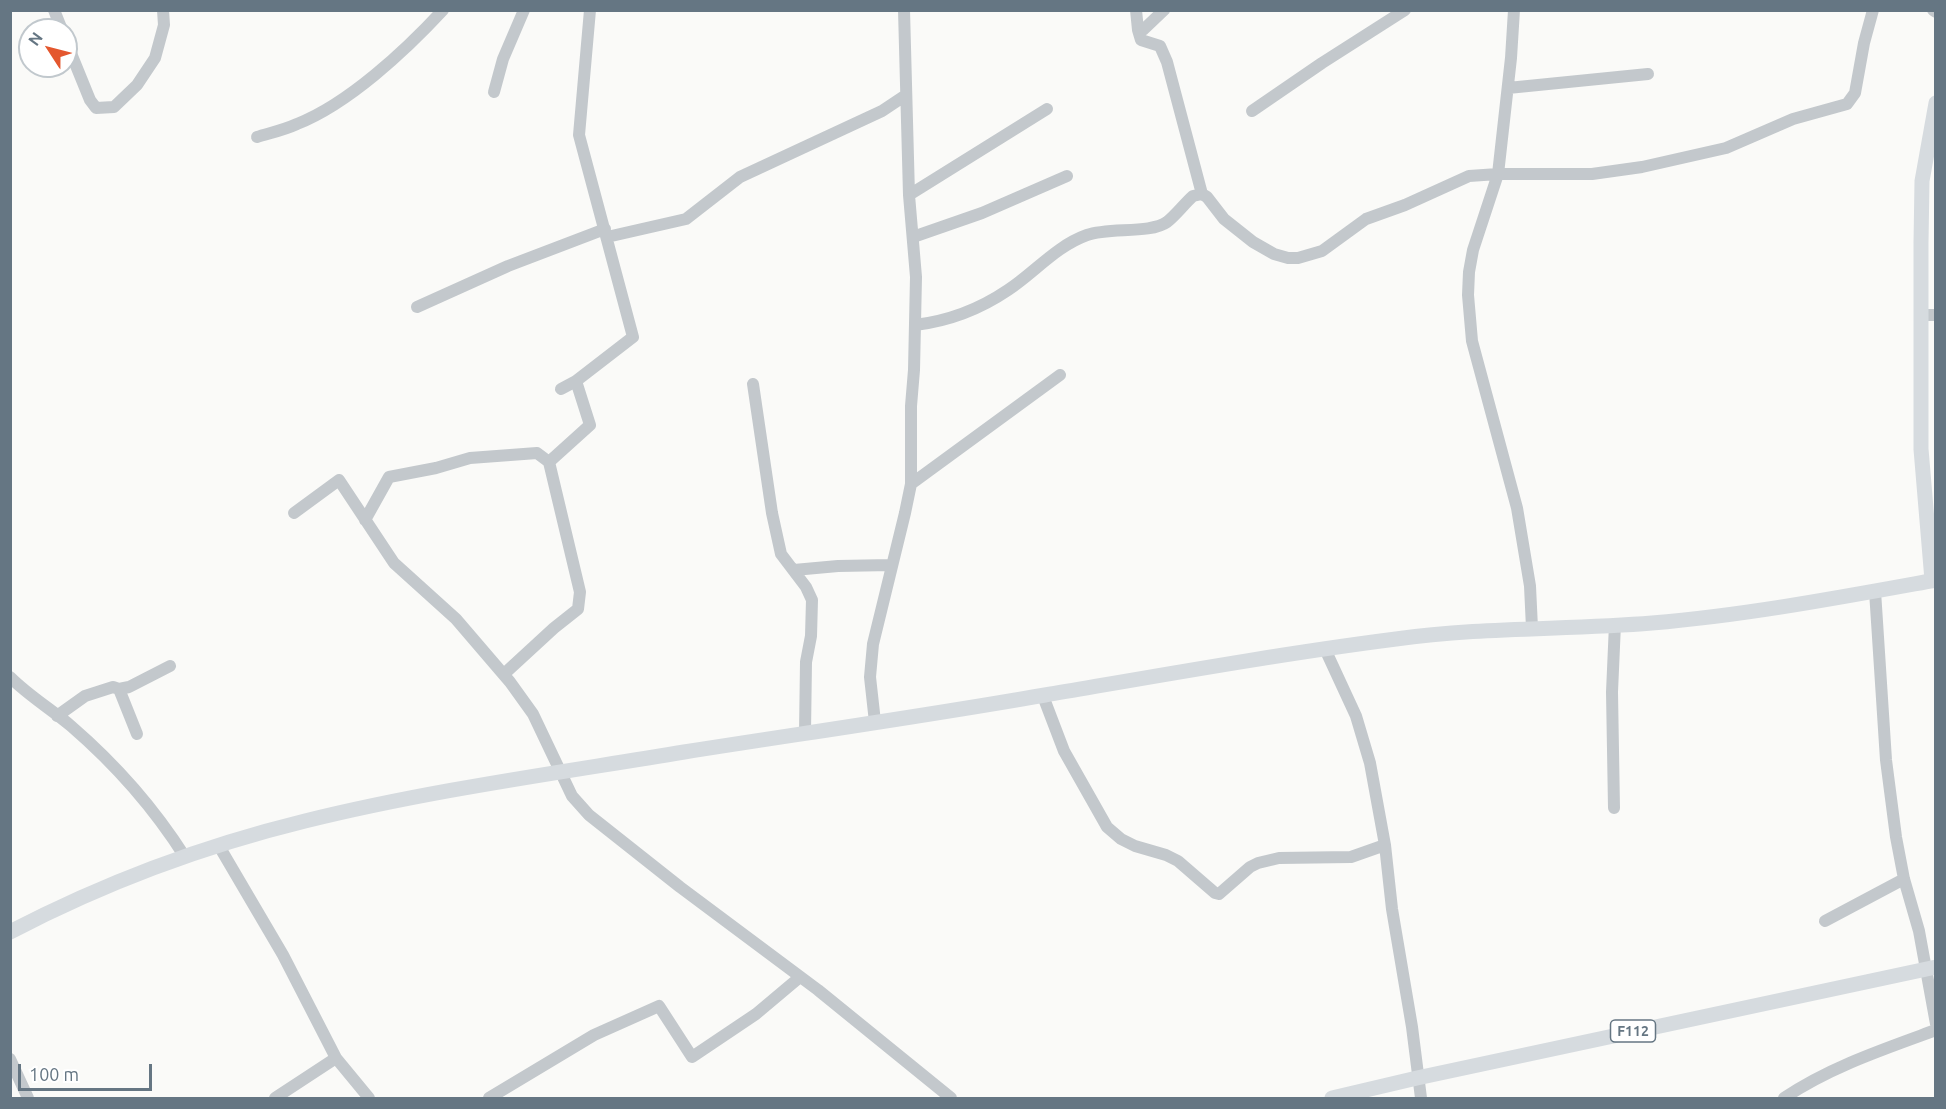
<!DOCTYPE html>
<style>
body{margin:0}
#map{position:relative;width:1946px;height:1109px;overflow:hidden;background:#fafaf8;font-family:Ubuntu,sans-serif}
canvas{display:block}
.frame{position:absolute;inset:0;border:12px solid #657683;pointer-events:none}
.north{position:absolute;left:18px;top:18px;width:60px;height:60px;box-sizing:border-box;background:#fff;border:2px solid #c1c8cd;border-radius:50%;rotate:306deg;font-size:16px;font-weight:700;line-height:24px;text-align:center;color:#657683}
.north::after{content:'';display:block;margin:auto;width:21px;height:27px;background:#e4572e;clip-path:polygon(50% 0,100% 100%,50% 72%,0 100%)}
.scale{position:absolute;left:18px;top:1064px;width:134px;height:27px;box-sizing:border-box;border:3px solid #657683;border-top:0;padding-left:8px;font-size:18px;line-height:21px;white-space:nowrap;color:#657683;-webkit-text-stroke:4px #fff;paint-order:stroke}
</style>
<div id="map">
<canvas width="1946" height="1109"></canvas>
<div class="frame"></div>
<div class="north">N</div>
<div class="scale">100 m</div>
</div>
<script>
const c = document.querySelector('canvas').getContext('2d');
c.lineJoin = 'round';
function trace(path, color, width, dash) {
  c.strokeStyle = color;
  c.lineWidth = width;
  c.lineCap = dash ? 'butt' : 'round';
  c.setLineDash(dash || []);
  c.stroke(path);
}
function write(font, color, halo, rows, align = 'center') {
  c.font = font + ' Ubuntu,sans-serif';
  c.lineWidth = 6;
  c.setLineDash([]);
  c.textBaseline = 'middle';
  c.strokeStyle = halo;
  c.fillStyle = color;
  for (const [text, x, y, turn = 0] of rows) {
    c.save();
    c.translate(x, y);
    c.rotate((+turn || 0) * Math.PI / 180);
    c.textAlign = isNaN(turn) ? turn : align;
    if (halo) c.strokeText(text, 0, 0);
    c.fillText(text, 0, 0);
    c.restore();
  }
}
const minor = new Path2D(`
 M54 10 62 30
 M1136 10 1138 30 1141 40 1160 46 1167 62 1202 194
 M1514 10 1511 58 1498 174 1473 250 1469 272 1468 295 1472 341 1517 508 1530 586 1532 628
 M1933 10 1936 12
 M1138 30H1143L1164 10
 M66 41 90 100 96 108 114 107 137 85 155 58 164 25 163 10
 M1508 88 1648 74
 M494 92 503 59 524 10
 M1252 111 1322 63 1405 10
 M257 137C270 133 284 130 297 124 348 104 405 51 443 10
 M909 195 1047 109
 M607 237 686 219 740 177 882 111 906 95
 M913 237 982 213 1067 176
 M417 307 508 266 605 229
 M1921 315H1936
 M915 325C949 321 980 309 1008 290 1034 273 1056 246 1087 235 1109 227 1150 234 1167 222 1176 215 1184 204 1193 196L1202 194 1207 197 1224 219 1253 242 1274 254 1288 258H1298L1322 251 1366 219 1405 205 1469 176 1498 174H1592L1642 167 1726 148 1793 119 1847 104 1855 93 1864 43 1873 10
 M753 384 772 513 781 554 806 587 812 600 811 636 806 662 805 733
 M561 389 576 381 633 337 579 135 590 10
 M549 462 590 425 576 381
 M911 484 1060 375
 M294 513 339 480 394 563 456 619 510 682 533 714 572 796 589 815 680 887 818 990 951 1098
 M365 520 389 477 436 468 470 458 537 453 549 462 580 592 578 609 554 628 504 674
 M794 570 838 566 891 565
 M1875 591 1886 760 1896 837 1904 879 1919 931 1936 1024
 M1325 649 1356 716 1370 763 1385 845 1392 909 1412 1027 1421 1098
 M10 677C29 696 51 709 71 726 115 764 154 808 185 857
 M119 689 137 734
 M1043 696 1064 751 1107 827 1121 839 1135 846 1166 855 1178 861 1215 893 1219 894 1250 867 1258 863 1279 858 1351 857 1385 845
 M57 716 85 696 113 687 119 689 129 687 170 666
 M875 722 870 677 873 644 905 513 911 484V406L914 370 916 277 909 195 904 10
 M1614 808 1612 692 1615 624
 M219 846 283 955 336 1058 369 1098
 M1825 921 1904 879
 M10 1059 28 1098
 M275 1098 336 1058
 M489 1098 594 1035 659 1006 692 1057 756 1014 800 977
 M1784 1098C1830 1067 1884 1049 1936 1030`);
const major = new Path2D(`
 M1932 580 1921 449V243L1922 181 1936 103
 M10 932C104 883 203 846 305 821 430 790 558 773 684 752 805 733 925 716 1045 695 1162 675 1279 654 1396 639 1481 627 1567 630 1652 623 1747 615 1842 597 1936 580
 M1332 1098 1417 1078 1936 967`);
const shields = [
 [1633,1031,45]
];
const shieldNames = [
 ["F112",1633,1031]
];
trace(minor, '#c3c8cc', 12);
trace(major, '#d6dbdf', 15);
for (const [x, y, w] of shields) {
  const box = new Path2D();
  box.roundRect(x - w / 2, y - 11, w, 22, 4.5);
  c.fillStyle = '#fff';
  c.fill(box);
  trace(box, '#657683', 1.5);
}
write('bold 14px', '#657683', null, shieldNames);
</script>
